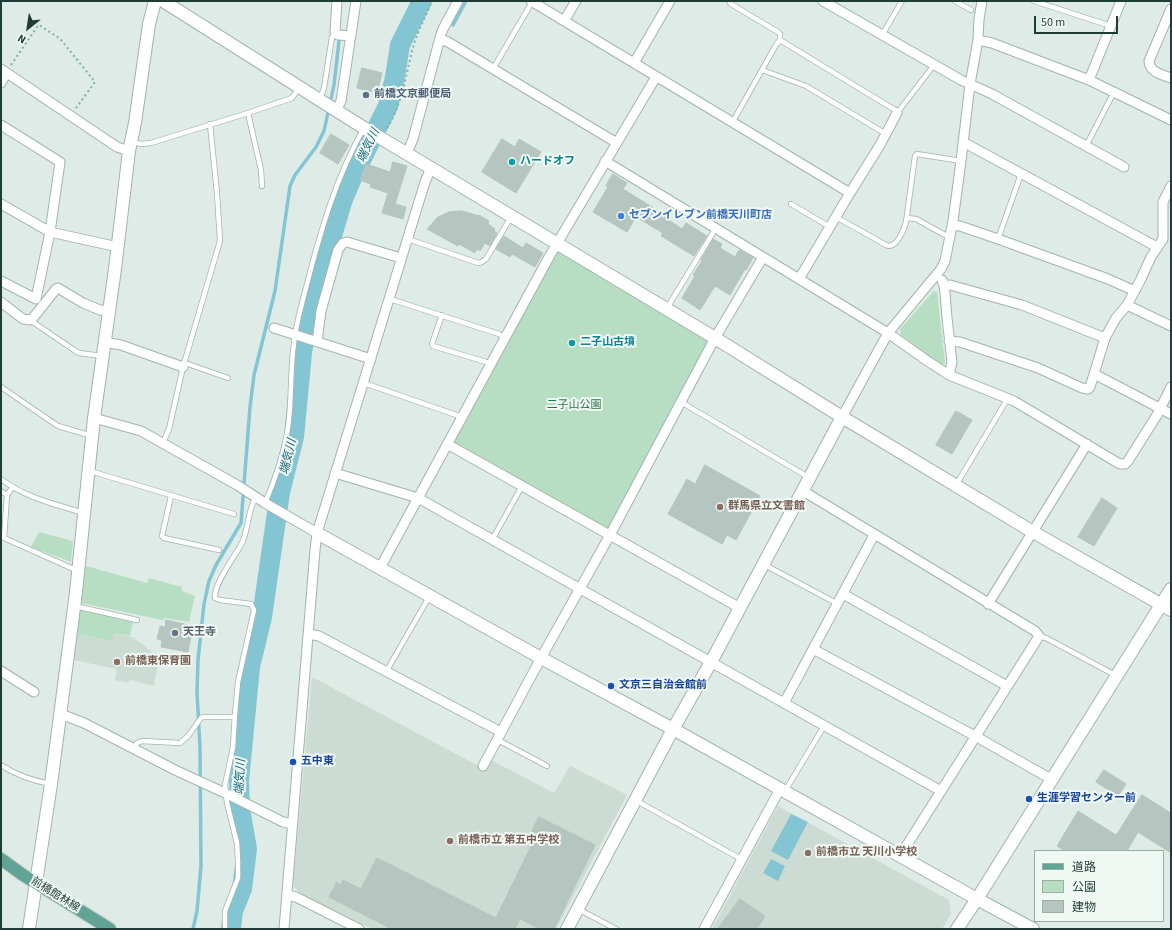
<!DOCTYPE html>
<meta charset="utf-8">
<style>
body{margin:0}
#map{position:relative;width:1172px;height:930px;overflow:hidden;background:#dfebe6;font-family:"Source Sans 3","Noto Sans JP",sans-serif}
canvas{display:block}
.frame{position:absolute;inset:0;border:2px solid #1f3c35;pointer-events:none}
.legend{position:absolute;left:1034px;top:850px;width:130px;height:72px;box-sizing:border-box;background:#f0f8f4;border:1px solid #9cada8;margin:0;padding:5px 7px;list-style:none;font-size:12px;color:#1f3c35}
.legend li{display:flex;align-items:center;gap:8px;height:20px}
.legend b{width:20px;border:1px solid #9cada8}
.north{position:absolute;left:8px;top:8px;width:40px;height:40px;-webkit-text-stroke:3px #f0f8f4;paint-order:stroke;rotate:210deg;font-size:11px;font-weight:700;line-height:16px;text-align:center;color:#1f3c35}
.north::after{content:'';display:block;margin:auto;width:14px;height:18px;background:#1f3c35;clip-path:polygon(50% 0,100% 100%,50% 72%,0 100%)}
.scale{position:absolute;left:1034px;top:16px;width:84px;height:18px;box-sizing:border-box;border:2px solid #1f3c35;border-top:0;padding-left:5px;font-size:12px;line-height:14px;white-space:nowrap;color:#1f3c35;-webkit-text-stroke:3px #f0f8f4;paint-order:stroke}
</style>
<div id="map">
<canvas width="1172" height="930"></canvas>
<div class="frame"></div>
<ul class="legend">
<li><b style="height:5px;background:#61a394"></b>道路</li>
<li><b style="height:11px;background:#b7dec2"></b>公園</li>
<li><b style="height:11px;background:#b4c6bf"></b>建物</li>
</ul>
<div class="north">N</div>
<div class="scale">50 m</div>
</div>
<script>
const c = document.querySelector('canvas').getContext('2d');
c.lineJoin = 'round';
function fillPath(path, color) {
  c.fillStyle = color;
  c.fill(path, 'evenodd');
}
function trace(path, color, width, dash) {
  c.strokeStyle = color;
  c.lineWidth = width;
  c.lineCap = dash ? 'butt' : 'round';
  c.setLineDash(dash || []);
  c.stroke(path);
}
function write(font, color, halo, rows, align = 'center') {
  c.font = font + ' "Source Sans 3","Noto Sans JP",sans-serif';
  c.lineWidth = 4;
  c.setLineDash([]);
  c.textBaseline = 'middle';
  c.strokeStyle = halo;
  c.fillStyle = color;
  for (const [text, x, y, turn = 0] of rows) {
    c.save();
    c.translate(x, y);
    c.rotate((+turn || 0) * Math.PI / 180);
    c.textAlign = isNaN(turn) ? turn : align;
    if (halo) c.strokeText(text, 0, 0);
    c.fillText(text, 0, 0);
    c.restore();
  }
}
const built = new Path2D(`
 M114 633 135 638 154 654 158 663 154 686 130 680 129 683 115 680 117 669 73 660 77 634 112 641Z
 M312 677 486 770 491 760 554 793 570 766 627 795 556 929H372L300 893 293 886Z
 M778 806 949 900 951 914 942 929H712Z`);
const green = new Path2D(`
 M556 243 715 338 610 535 447 444Z
 M934 291 937 292 945 363 941 365 901 335 900 329Z
 M39 532 73 541 71 562 31 547Z
 M86 566 147 583 149 578 182 587V591L195 596 189 622 165 618 163 620 81 603Z
 M80 609 133 622 130 636 114 633 112 641 77 634Z`);
const water = new Path2D(`
 M791 814 808 822 788 860 771 851Z
 M771 859 785 866 778 881 763 873Z`);
const stream = new Path2D(`
 M453 25 466 1
 M193 929 197 911 201 866 200 748 197 692 198 660 204 604 209 581 216 565 241 523 250 407 254 375 275 291 290 186 295 175 316 147 324 131 334 85 339 41`);
const river = new Path2D(`
 M231 929 233 911 242 889 247 849 240 809 239 781 250 667 262 617 280 492 294 437 302 353 307 322 342 202 352 178 388 106 395 77 400 45 422 1`);
const building = new Path2D(`
 M362 68 382 73 377 93 357 88Z
 M331 134 349 145 338 164 320 153Z
 M502 139 515 147 519 139 541 152 516 193 482 172Z
 M393 162 407 166 395 204 406 207 403 219 382 213 388 193 370 187 371 184 360 180 366 164 390 172Z
 M613 174 627 183 623 189 668 217 667 219 682 229 686 223 707 236 694 256 661 236 663 233 636 217 627 232 593 212 608 187 606 186Z
 M462 211 479 216V215L489 221 488 224 495 229 494 231 497 233 490 246 485 243 480 251 477 249 475 253 459 244 458 246 427 229 438 217 449 212Z
 M504 236 523 248 526 243 543 253 535 267 512 254 510 257 496 249Z
 M713 239 722 244 720 248 735 257 739 250 753 258 746 270 745 269 730 295 715 286 700 310 682 298 695 276 693 275 702 261 701 260Z
 M956 411 972 420 952 454 936 445Z
 M705 465 760 496 736 540 727 535 722 544 668 514 687 479 695 484Z
 M1102 498 1117 508 1094 546 1078 537Z
 M166 620 193 626 188 652 161 647 162 640 157 639 160 626 165 627Z
 M1104 770 1126 784 1118 796 1096 782Z
 M1142 795 1171 813V853L1138 832 1127 851H1065L1057 846 1078 811 1116 835Z
 M539 817 595 845 554 929H540L520 919 515 929H392L329 897 337 882 341 885 343 880 361 889 377 858 496 918 537 834 532 831Z
 M740 899 765 916 757 929H718Z`);
const path = new Path2D(`
 M411 4 412 1
 M11 65 37 27 39 25 59 38 62 41 95 82 76 108
 M387 128C403 103 406 72 414 44 419 29 426 15 432 1`);
const service = new Path2D(`
 M729 1 731 4 778 32 780 34V40L895 110 897 113 934 65
 M955 1 971 10
 M1034 1 1111 26
 M882 35 902 1
 M493 69 532 2
 M762 70 806 86 886 134
 M320 99 324 88 332 37 336 34
 M248 113 261 170 262 186
 M732 123 776 45 780 40
 M131 142 142 144 151 143 248 113 292 98 299 88
 M1086 146 1114 92
 M791 204 830 227
 M836 217 886 245C896 250 904 230 906 222L915 156 917 154 961 161
 M907 218 916 219 945 235 950 236
 M408 239 478 263 482 262 486 259 511 217
 M998 239 1021 174
 M390 299 499 334 505 338
 M667 308 716 228
 M442 315 432 344 433 346 486 362 490 364
 M30 320 74 350 79 353 102 356
 M185 363 228 378
 M364 383 462 417
 M1 387 58 426 92 436
 M681 402 808 477
 M163 443 169 429 183 367 220 241 217 193 210 124
 M90 471 234 514
 M1 479C24 497 56 505 84 513
 M956 485 1008 398
 M1 491 7 495 12 488
 M7 495 4 538 78 571
 M171 496 162 536 164 538 219 550
 M265 503C275 480 284 453 288 428 292 400 290 371 294 343 296 323 302 304 307 284 321 230 336 177 364 128
 M492 540 522 486
 M763 564 838 604
 M75 606 137 620
 M1039 636 1046 638 1115 675
 M386 672 429 597
 M498 740 547 766
 M134 749 137 743 142 741 180 743 188 736 201 718 203 717H235
 M1 765C16 775 34 781 51 784
 M785 791 824 726
 M637 801 741 859
 M578 909 616 929
 M225 929V911L238 878V861L237 843 227 803 225 785 233 747 235 714 238 682 254 610 251 604 220 600 215 598C213 586 234 557 241 545 249 530 247 511 256 497`);
const minor = new Path2D(`
 M337 1 335 32 338 35 351 36
 M531 1 850 193
 M823 1 961 80 992 94 1124 167
 M1171 9 1149 61C1149 72 1163 75 1171 78
 M564 21 576 1
 M440 39 448 42 617 143
 M978 40 992 43 1089 80 1171 120
 M634 63 670 1
 M1 69 117 147 129 151
 M1089 80 1121 1
 M1 83 6 73
 M336 111 341 101 356 1
 M1 125 60 162 50 232 36 299 1 281
 M963 142 1157 247
 M407 153 413 139 441 34 444 27 458 1
 M605 161 888 333 926 360 949 375 1014 401 1118 463 1121 464H1125L1128 461 1157 415 1171 387
 M1 204 50 232 118 247
 M952 225 960 226 998 239 1108 279 1135 291
 M799 279 850 193 880 145 897 113
 M942 280 944 286 945 293 947 318 952 362 949 375
 M944 286 950 285 1022 305 1105 338
 M1 302 23 319 30 320 33 318 56 289 58 288 83 303 100 310 109 311
 M1127 305 1171 326
 M274 328 371 359
 M949 341 960 342 1038 368 1082 388 1088 389 1090 387 1094 374 1105 338 1116 318 1127 305 1140 281 1151 257 1163 239V202L1171 186
 M104 342 121 345 183 367
 M317 342 321 311 338 250 343 243 347 242 401 258
 M1094 374 1102 378 1171 414
 M842 417 888 333 941 269 945 261 953 221 961 161 970 84 978 40 979 19 982 1
 M94 418 141 431 237 485 265 503 317 533
 M447 444 740 608
 M335 473 418 498 941 791
 M803 491 1035 631 1039 636 1036 641 900 856
 M380 568 549 257 656 77
 M843 594 1007 686
 M988 604 1087 444
 M309 634 319 636 501 732
 M813 649 975 736 1051 779
 M1 671 34 692
 M784 703 874 535
 M60 716H66L84 723 175 770 225 793 283 822 292 824
 M483 766 541 658 610 535 715 338 763 257
 M287 895 296 897 359 929
 M284 929 315 550 317 533 425 182 431 168
 M704 929 780 789`);
const tertiary = new Path2D(`
 M163 1 364 128 715 338 842 417 1033 532 1171 610
 M317 533 541 658 673 729 977 899 1171 589
 M29 929 51 784 60 716 76 592 94 418 115 269 129 151 135 123 149 24 155 1
 M567 929 673 729 711 662 842 417
 M957 929 977 899 1033 929`);
const primary = new Path2D(`
 M1 859 23 875 110 929`);
const markers = [
 [366,95,4,"#5c6f8a"],
 [512,162,4,"#0f9aa8"],
 [621,216,4,"#3f7fe0"],
 [572,343,4,"#0f9aa8"],
 [720,507,4,"#8d6e63"],
 [175,633,4,"#6b7280"],
 [117,662,4,"#8d6e63"],
 [611,686,4,"#1a4fb4"],
 [293,762,4,"#1a4fb4"],
 [1029,799,4,"#1a4fb4"],
 [450,841,4,"#8d6e63"],
 [808,853,4,"#8d6e63"]
];
const serviceNames = [
 ["前橋文京郵便局",374,95]
];
const cultureNames = [
 ["ハードオフ",520,162],
 ["二子山古墳",580,343]
];
const shopNames = [
 ["セブンイレブン前橋天川町店",629,216]
];
const parkNames = [
 ["二子山公園",574,406]
];
const educationNames = [
 ["群馬県立文書館",728,507],
 ["前橋東保育園",125,662],
 ["前橋市立 第五中学校",458,841],
 ["前橋市立 天川小学校",816,853]
];
const worshipNames = [
 ["天王寺",183,633]
];
const transitNames = [
 ["文京三自治会館前",619,686],
 ["五中東",301,762],
 ["生涯学習センター前",1037,799]
];
const streetNames = [
 ["前橋館林線",55,895,32]
];
const waterNames = [
 ["端気川",369,146,-64],
 ["端気川",289,457,-76],
 ["端気川",241,777,-87]
];
fillPath(built, '#cddbd5');
fillPath(green, '#b7dec2');
fillPath(water, '#84c5d4');
trace(stream, '#84c5d4', 3.5);
trace(river, '#84c5d4', 20);
fillPath(building, '#b4c6bf');
trace(building, '#b1c5be', 1);
trace(service, '#a2b3ad', 6);
trace(minor, '#a2b3ad', 11);
trace(tertiary, '#a2b3ad', 14);
trace(primary, '#c0c8c6', 14);
trace(path, '#7eb1a2', 2, [2, 3]);
trace(service, '#fff', 4.5);
trace(minor, '#fff', 9);
trace(tertiary, '#fff', 12);
trace(primary, '#61a394', 12);
for (const [x, y, r, color] of markers) {
  const dot = new Path2D();
  dot.arc(x, y, r, 0, 2 * Math.PI);
  c.fillStyle = color;
  c.fill(dot);
  trace(dot, '#f0f8f4', 1.5);
}
write('bold 11px', '#4e5e75', '#f0f8f4', serviceNames, 'left');
write('bold 11px', '#0d838f', '#f0f8f4', cultureNames, 'left');
write('bold 11px', '#366cbe', '#f0f8f4', shopNames, 'left');
write('11px', '#287548', '#f0f8f4', parkNames);
write('bold 11px', '#785e54', '#f0f8f4', educationNames, 'left');
write('bold 11px', '#5b616d', '#f0f8f4', worshipNames, 'left');
write('bold 11px', '#164399', '#f0f8f4', transitNames, 'left');
write('11px', '#1f3c35', '#f0f8f4', streetNames);
write('italic 12px', '#17677b', '#f0f8f4', waterNames);
</script>
